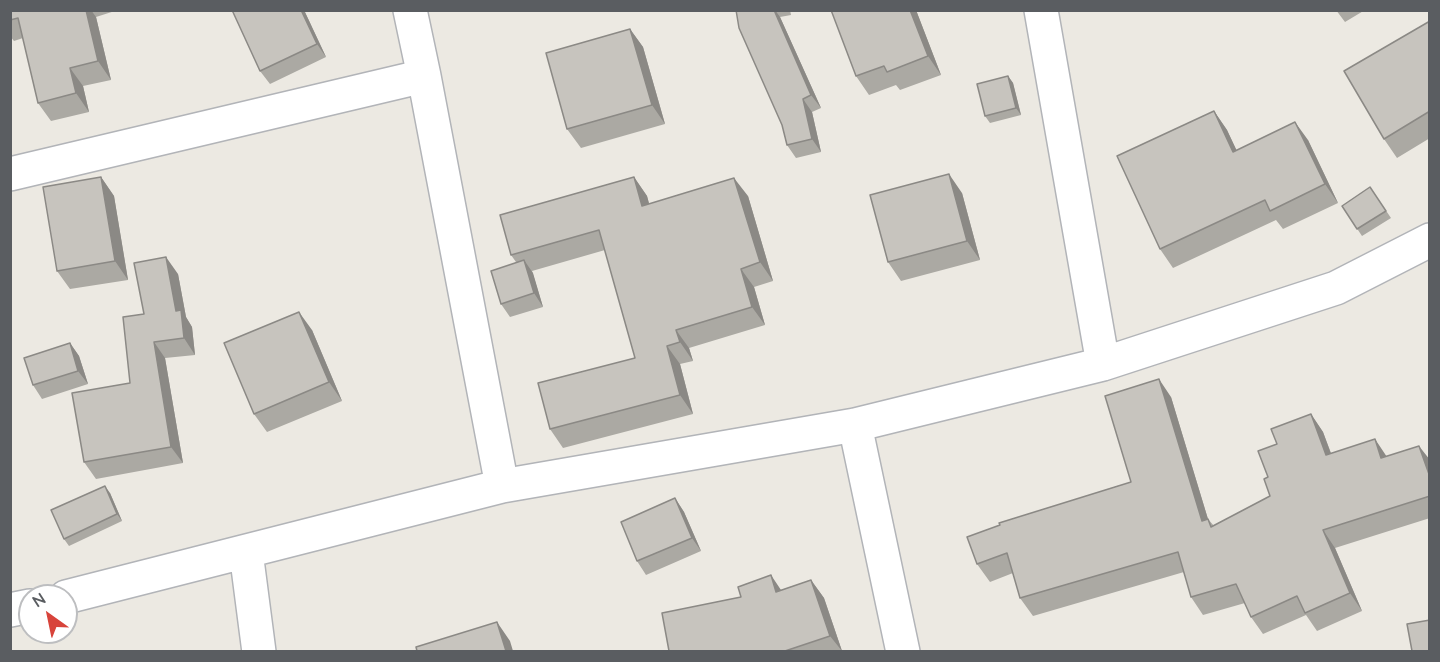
<!DOCTYPE html>
<style>
body{margin:0}
#map{position:relative;width:1440px;height:662px;overflow:hidden;background:#ece9e2;font-family:"Nunito Sans",sans-serif}
canvas{display:block}
.frame{position:absolute;inset:0;border:12px solid #5a5d61;pointer-events:none}
.north{position:absolute;left:18px;top:584px;width:60px;height:60px;box-sizing:border-box;background:#fff;border:2px solid #bdbec0;border-radius:50%;rotate:327deg;font-size:16px;font-weight:700;line-height:24px;text-align:center;color:#5a5d61}
.north::after{content:'';display:block;margin:auto;width:21px;height:27px;background:#d8443b;clip-path:polygon(50% 0,100% 100%,50% 72%,0 100%)}
</style>
<div id="map">
<canvas width="1440" height="662"></canvas>
<div class="frame"></div>
<div class="north">N</div>
</div>
<script>
const c = document.querySelector('canvas').getContext('2d');
c.lineJoin = 'round';
function trace(path, color, width, dash) {
  c.strokeStyle = color;
  c.lineWidth = width;
  c.lineCap = dash ? 'butt' : 'round';
  c.setLineDash(dash || []);
  c.stroke(path);
}
function fillPath(path, color) {
  c.fillStyle = color;
  c.fill(path, 'evenodd');
}
const minor = new Path2D(`
 M410 10 424 76 502 486
 M1041 10 1103 364
 M10 174 424 76
 M855 425 903 652
 M246 552 259 652
 M66 597 502 486 855 425 1103 364 1336 288 1430 240
 M10 610 30 606`);
const wall = new Path2D(`
 M10 10H118L96 17 111 80 83 86 89 112 51 121 38 103 23 38 14 41 10 36Z
 M232 10H304L326 57 270 84 260 71Z
 M736 10H790L791 15 780 17 821 108 812 112 821 152 796 158 787 145 782 125Z
 M916 10 941 75 900 90 896 85 869 95 856 76Z
 M1336 10H1365L1345 22Z
 M1430 21V138L1397 158 1384 139Z
 M630 29 643 47 665 124 581 148 567 129Z
 M1008 76 1013 83 1021 115 990 123 985 116Z
 M1214 111 1227 130 1236 150 1308 140 1338 203 1283 229 1276 220 1173 268 1160 249Z
 M101 177 114 196 128 280 70 289 57 271Z
 M634 177 647 196 649 204 748 196 773 281 754 287 765 325 689 348 693 361 680 364 693 414 563 448 550 429 635 358 605 250 532 271 543 307 510 317 501 304 516 262 511 255Z
 M1370 187 1391 218 1362 236 1342 206Z
 M962 193 980 260 901 281 888 262Z
 M178 274 186 317 192 327 195 355 165 358 183 463 96 479 84 462 130 383 144 314Z
 M312 330 342 401 267 432 254 414Z
 M70 343 79 356 88 384 42 399 33 385Z
 M1171 397 1208 519 1214 526 1270 496 1268 477 1277 444 1311 414 1323 432 1331 453 1387 456 1430 460V518L1335 548 1362 611 1317 631 1306 615 1263 634 1251 617 1245 603 1203 615 1191 597 1184 572 1033 616 1020 598 1013 573 990 582 977 564 1131 482Z
 M110 493 122 521 69 546 64 539Z
 M675 498 684 512 701 551 646 575 637 561Z
 M811 580 824 598 842 651H669L781 590Z`);
const shadedWall = new Path2D(`
 M86 10H91L96 17 111 80 98 61Z
 M301 10H304L326 57 317 44Z
 M774 10H775L780 17 821 108 811 95Z
 M910 10H916L941 75 928 56Z
 M630 29 643 47 665 124 652 105Z
 M70 68 83 86 89 112 76 93Z
 M1008 76 1013 83 1021 115 1016 108Z
 M803 99 812 112 821 152 812 139Z
 M1214 111 1227 130 1246 170 1233 152Z
 M1295 122 1308 140 1338 203 1325 184Z
 M949 174 962 193 980 260 967 241Z
 M101 177 114 196 128 280 115 261Z
 M634 177 647 196 655 225 642 206Z
 M734 178 748 196 773 281 760 262Z
 M166 257 178 274 186 317 192 327 195 355 184 338 176 311Z
 M524 260 533 273 543 307 534 293Z
 M741 269 754 287 765 325 752 307Z
 M299 312 312 330 342 401 329 382Z
 M676 330 689 348 693 361 680 342Z
 M154 342 165 358 183 463 171 447Z
 M70 343 79 356 88 384 78 371Z
 M667 346 680 364 693 414 680 395Z
 M1159 379 1171 397 1214 539 1202 521Z
 M1311 414 1323 432 1338 473 1326 455Z
 M1375 439 1387 457 1381 458Z
 M1419 446 1430 460V477Z
 M105 486 110 493 122 521 117 514Z
 M675 498 684 512 701 551 692 538Z
 M1323 530 1335 548 1362 611 1350 593Z
 M771 575 783 593 776 592Z
 M811 580 824 598 842 651 830 636Z
 M497 622 510 641 513 651H506Z`);
const building = new Path2D(`
 M10 10H86L98 61 70 68 76 93 38 103 18 18 10 20Z
 M232 10H301L317 44 260 71Z
 M736 10H774L811 95 803 99 812 139 787 145 782 125 739 28Z
 M831 10H910L928 56 887 72 884 66 856 76Z
 M1430 21V111L1384 139 1344 71Z
 M630 29 652 105 567 129 546 53Z
 M1008 76 1016 108 985 116 977 84Z
 M1214 111 1233 152 1295 122 1325 184 1270 211 1265 200 1160 249 1117 156Z
 M949 174 967 241 888 262 870 195Z
 M101 177 115 261 57 271 43 187Z
 M634 177 642 206 734 178 760 262 741 269 752 307 676 330 680 342 667 346 680 395 550 429 538 383 635 358 599 230 511 255 500 215Z
 M1370 187 1386 211 1357 229 1342 206Z
 M166 257 176 311 181 310 184 338 154 342 171 447 84 462 72 393 130 383 123 317 144 314 134 263Z
 M524 260 534 293 501 304 491 271Z
 M299 312 329 382 254 414 224 343Z
 M70 343 78 371 33 385 24 358Z
 M1159 379 1202 521 1208 519 1211 527 1270 496 1264 479 1268 477 1258 451 1277 444 1271 429 1311 414 1326 455 1375 439 1381 458 1419 446 1430 477V496L1323 530 1350 593 1305 613 1297 596 1251 617 1236 584 1191 597 1178 552 1020 598 1007 553 977 564 967 537 1000 525 999 523 1131 482 1105 396Z
 M105 486 117 514 64 539 51 510Z
 M675 498 692 538 637 561 621 522Z
 M771 575 776 592 811 580 830 636 785 651H669L662 613 741 597 738 587Z
 M1430 620V651H1412L1407 624Z
 M497 622 506 651H417L416 647Z`);
trace(minor, '#b2b4b8', 36);
trace(minor, '#fff', 33);
fillPath(wall, '#aba9a3');
fillPath(shadedWall, '#8b8985');
fillPath(building, '#c7c4be');
trace(building, '#8b8985', 1.5);
</script>
